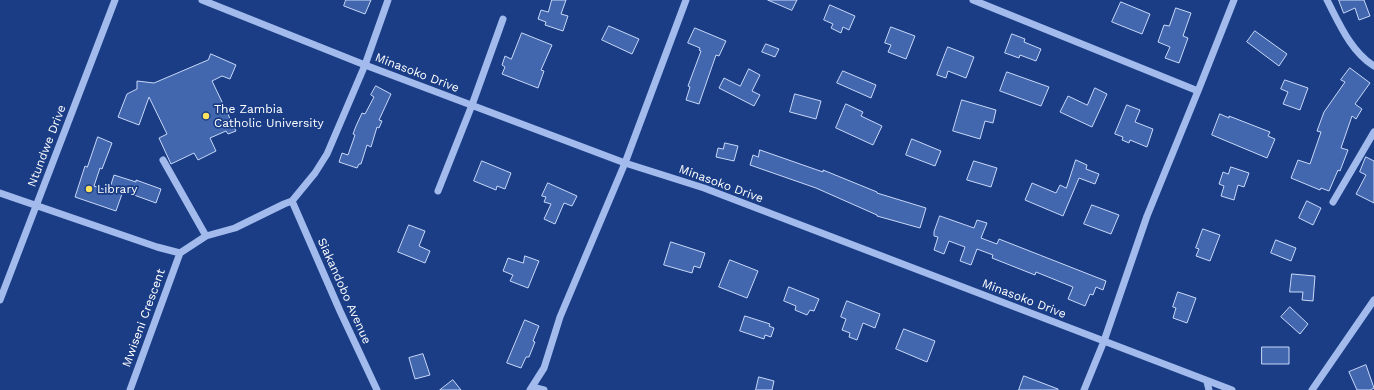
<!DOCTYPE html>
<style>
body{margin:0}
canvas{display:block;background:#1a3d86}
</style>
<canvas width="1374" height="390"></canvas>
<script>
const c = document.querySelector('canvas').getContext('2d');
c.lineJoin = 'round';
function fillPath(path, color) {
  c.fillStyle = color;
  c.fill(path, 'evenodd');
}
function trace(path, color, width, dash) {
  c.strokeStyle = color;
  c.lineWidth = width;
  c.lineCap = dash ? 'butt' : 'round';
  c.setLineDash(dash || []);
  c.stroke(path);
}
function write(font, color, halo, rows, align = 'center') {
  c.font = font + ' "Work Sans",sans-serif';
  c.lineWidth = 3.5;
  c.setLineDash([]);
  c.textBaseline = 'middle';
  c.strokeStyle = halo;
  c.fillStyle = color;
  for (const [text, x, y, turn = 0] of rows) {
    c.save();
    c.translate(x, y);
    c.rotate((+turn || 0) * Math.PI / 180);
    c.textAlign = isNaN(turn) ? turn : align;
    if (halo) c.strokeText(text, 0, 0);
    c.fillText(text, 0, 0);
    c.restore();
  }
}
const building = new Path2D(`
 M346 0H371L365 14 344 6Z
 M552 0H566L561 14 568 16 563 31 545 25 546 22 538 19 541 10 548 12Z
 M768 0H797L792 10Z
 M1339 0H1364L1370 16 1359 20 1355 8 1344 13Z
 M1121 2 1150 14 1142 34 1112 22Z
 M830 5 855 16 849 30 843 27 841 33 831 28 833 24 824 20Z
 M1176 8 1191 13 1183 36 1188 38 1179 63 1165 58 1170 47 1158 42 1164 25 1169 26Z
 M609 26 639 39 632 54 602 40Z
 M891 27 915 36 906 59 888 52 891 45 885 43Z
 M695 28 726 41 719 56 716 55 699 104 686 100 690 87 688 86 701 51 699 50 700 48 688 43Z
 M1255 31 1287 54 1279 66 1247 42Z
 M522 33 552 45 541 70 544 71 538 88 502 74 505 67 502 65 505 56 511 59Z
 M1012 34 1025 39 1024 42 1041 49 1036 61 1020 55 1019 58 1005 53Z
 M766 44 779 49 775 57 762 52Z
 M948 47 974 57 966 78 948 71 946 78 937 75Z
 M211 54 236 65 230 79 222 76 212 81 236 131 228 134 226 131 210 138 216 151 198 160 194 153 171 164 159 138 167 134 149 97 139 125 118 117 127 94 137 89V81L154 83 208 60Z
 M1350 68 1370 83 1355 104 1362 109 1356 119 1352 116 1341 148 1348 150 1340 171 1338 170 1329 191 1321 188 1320 190 1291 178 1298 160 1310 164 1321 132 1317 131 1324 112 1345 82 1341 80Z
 M749 69 760 75 752 91 760 95 754 106 719 88 724 78 740 86Z
 M843 71 876 85 871 98 837 83Z
 M1007 72 1049 87 1041 106 1000 91Z
 M1285 80 1308 88 1300 110 1283 104 1288 92 1281 89Z
 M376 86 391 94 379 120 382 121 379 128 377 127 371 147 367 145 361 164H359L357 168 339 162 342 153 348 155 355 135 353 134 356 126 362 113 365 114 374 97 371 95Z
 M1095 88 1107 94 1092 127 1060 112 1068 96 1087 105Z
 M795 94 821 101 816 119 790 112Z
 M962 100 996 110 993 123 985 121 980 139 953 131Z
 M846 104 863 112 861 116 882 126 873 145 836 128Z
 M1127 105 1140 110 1135 122 1153 129 1147 147 1130 140 1129 143 1122 140 1123 137 1115 134Z
 M1220 114 1229 118V116L1270 132 1268 136 1275 139 1267 158 1212 135Z
 M98 137 112 143 102 169 100 168 94 186 109 191 114 175 136 182V180L161 189 156 203 123 191 116 211 75 197 85 166 87 167Z
 M912 139 941 151 935 166 906 155Z
 M725 143 738 146 734 161 716 157 718 148 723 149Z
 M760 150 823 172V170L877 192V193L926 208 920 228 877 216V215L816 188 750 165 753 155 758 157Z
 M1366 157 1374 161V203L1356 194 1366 175 1360 172Z
 M1076 160 1087 165 1086 169 1099 174 1095 184 1079 178 1063 216 1025 200 1032 183 1056 193 1060 185 1066 188Z
 M482 161 511 173 505 189 497 186 496 190 474 181Z
 M974 161 997 168 991 187 967 180Z
 M1231 167 1249 173 1244 187 1238 185 1234 200 1221 196 1224 186 1219 184 1223 172 1228 174Z
 M548 183 577 196 572 206 564 203 555 224 544 219 551 204 544 202 546 197 542 196Z
 M1307 201 1321 208 1313 225 1299 218Z
 M1092 205 1119 215 1111 234 1084 224Z
 M940 216 974 228 977 220 987 223 981 238 997 244 999 239 1106 281 1103 290 1096 287 1093 295 1090 294 1085 306 1068 299 1073 287 1036 272 1035 275 992 258 993 255 977 249 971 265 960 261 965 247 949 241 944 254 934 250 938 237 934 236V232Z
 M409 225 425 231 419 246 430 251 425 263 398 252Z
 M1203 229 1220 235 1210 261 1196 256 1199 249 1196 248Z
 M1276 240 1296 248 1291 261 1271 253Z
 M671 242 705 253 700 268 694 266 692 273 664 265Z
 M525 256 539 261 528 288 510 281 513 275 503 271 508 258 523 263Z
 M730 260 758 271 747 298 719 287Z
 M1292 274 1315 276 1313 301 1302 300 1303 292H1290Z
 M789 287 819 299 814 311 810 310 807 315 795 310 796 306 784 301Z
 M1178 292 1196 298 1187 323 1173 318 1176 308 1173 307Z
 M847 301 880 314 875 328 863 323 857 340 849 337 850 333 842 330 846 319 841 317Z
 M1290 307 1308 324 1300 334 1281 317Z
 M745 316 770 324 769 326 774 328 771 337 765 335 764 339 740 331Z
 M525 320 539 326 533 341 535 342 529 357H526L521 368 507 363Z
 M904 329 935 341 927 362 896 349Z
 M1262 347H1289V364H1262Z
 M423 354 430 375 415 379 409 358Z
 M1366 365 1374 388 1370 390H1357L1349 372Z
 M1024 376 1058 389V390H1019Z
 M759 377 774 381 772 390H756Z
 M453 380 461 390H440Z`);
const minor = new Path2D(`
 M202 0 365 65 625 163 704 188 1232 390
 M973 0 1198 91 1147 216 1104 341 1084 390
 M1327 0C1339 23 1351 52 1374 66
 M1198 91 1234 0
 M163 160 206 236
 M438 191 472 105 503 19
 M0 193 157 247 180 253 206 236 235 228 284 204 292 201 315 173 327 154 365 65 388 0
 M292 201 340 311 377 390
 M1333 202 1374 132
 M0 300 115 0
 M1207 382 1209 390
 M532 387 544 390
 M130 390 180 253
 M530 390 544 368 560 317 625 163 686 0
 M1312 390 1374 300`);
const markers = [
 [206,116,4,"#fee25e"],
 [89,189,4,"#fee25e"]
];
const streetNames = [
 ["Minasoko Drive",417,73,21],
 ["Ntundwe Drive",47,146,-69],
 ["Minasoko Drive",721,184,20],
 ["Siakandobo Avenue",344,291,66],
 ["Minasoko Drive",1024,299,21],
 ["Mwiseni Crescent",144,318,-70]
];
const poiNames = [
 ["The Zambia",214,109],
 ["Catholic University",214,123],
 ["Library",97,189]
];
fillPath(building, '#4367af');
trace(building, '#c7d8f9', 1);
trace(minor, '#a2bbec', 7);
for (const [x, y, r, color] of markers) {
  const dot = new Path2D();
  dot.arc(x, y, r, 0, 2 * Math.PI);
  c.fillStyle = color;
  c.fill(dot);
  trace(dot, '#1a3d86', 1.5);
}
write('12px', '#fff', '#1a3d86', streetNames);
write('12px', '#fff', '#1a3d86', poiNames, 'left');
</script>
